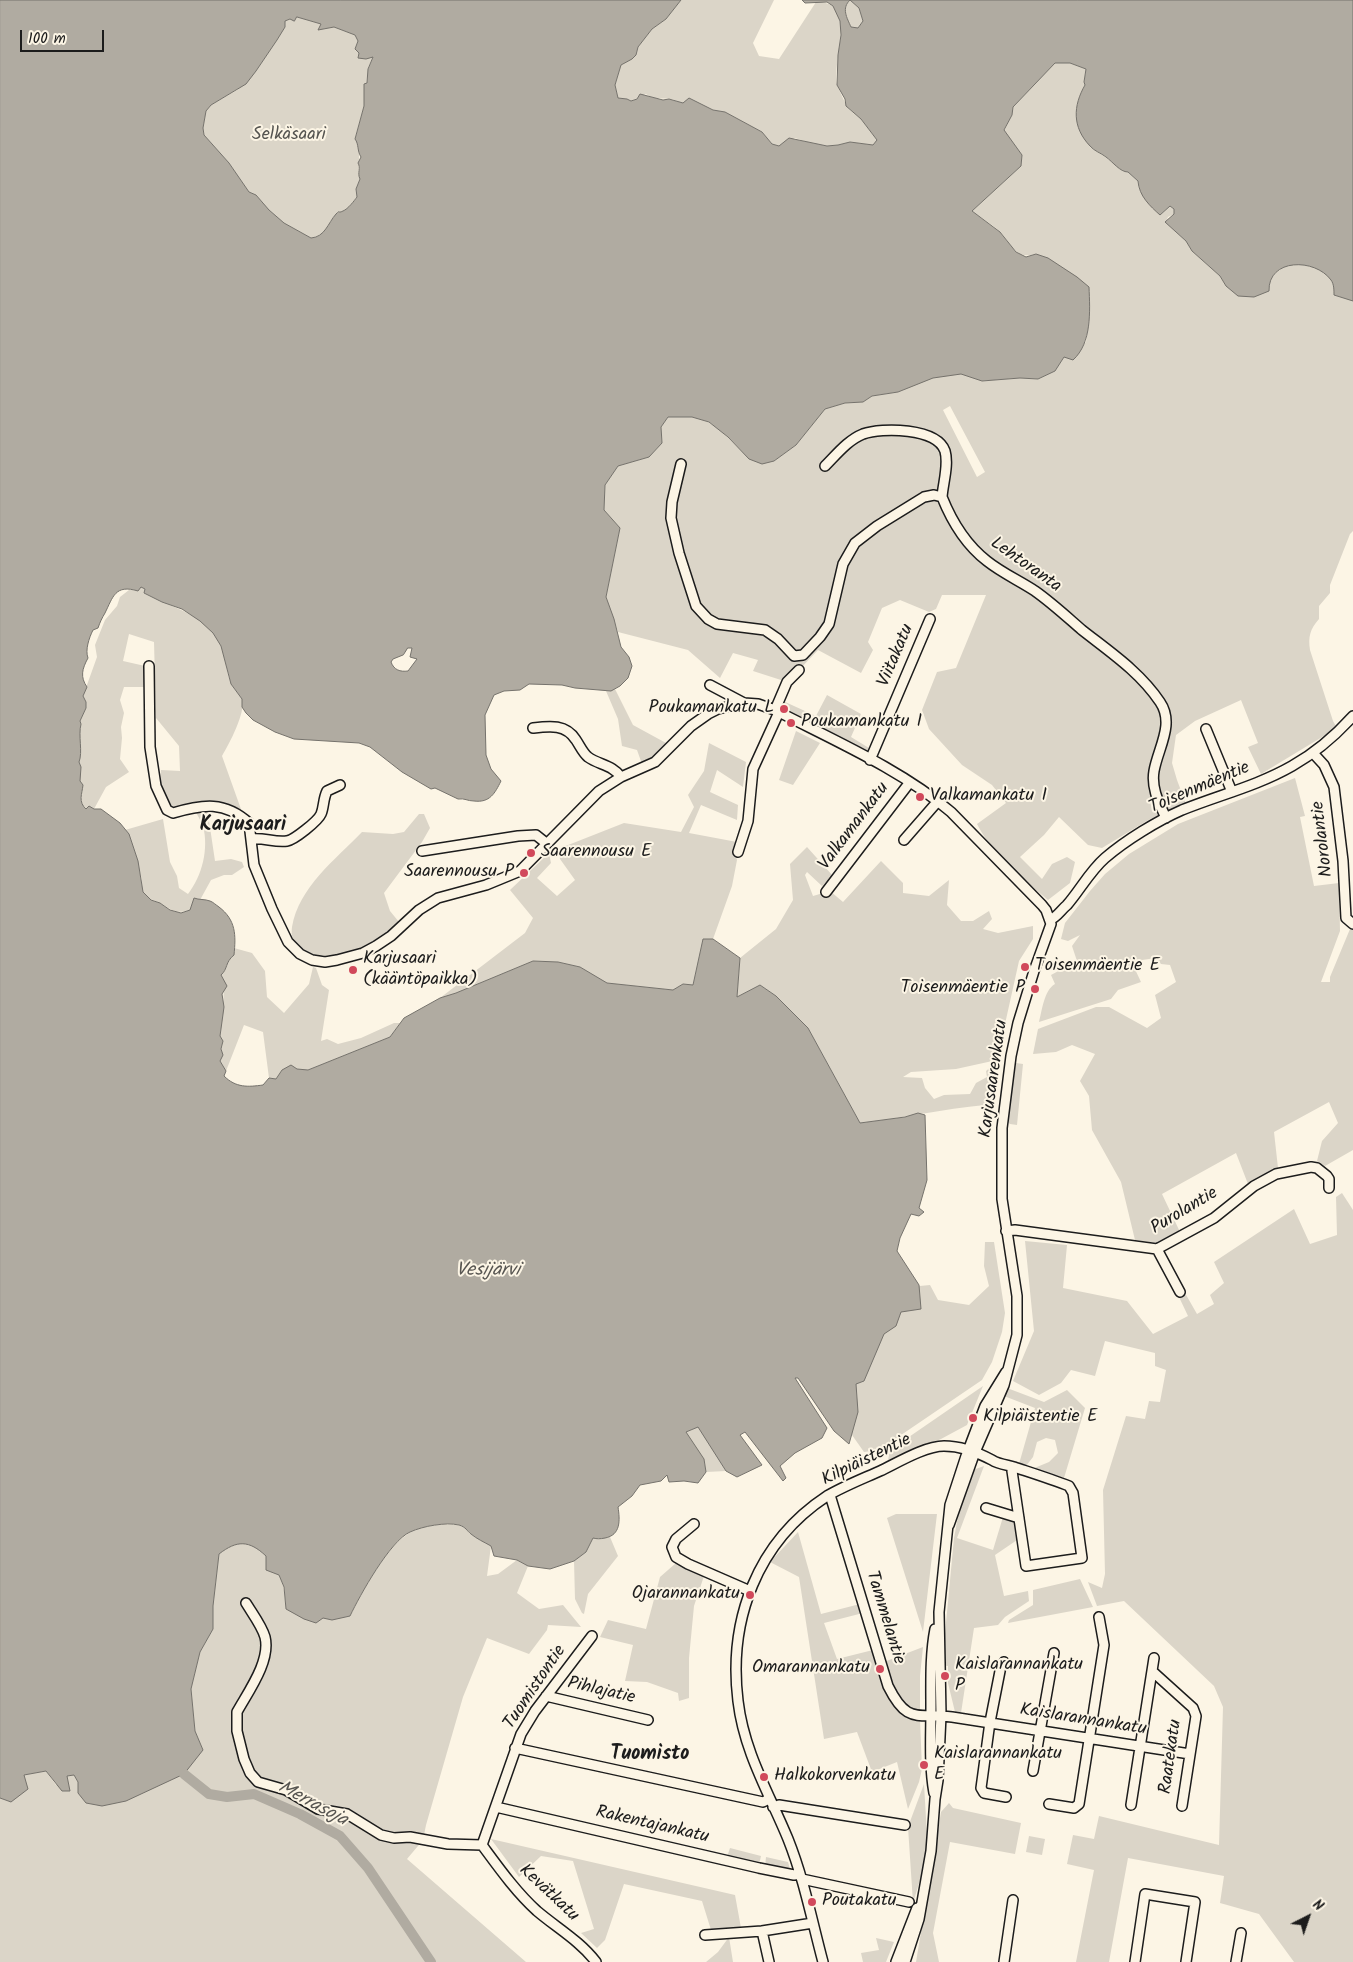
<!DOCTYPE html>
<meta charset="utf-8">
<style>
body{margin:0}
#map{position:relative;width:1353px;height:1962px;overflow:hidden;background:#fcf5e5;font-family:Kalam,sans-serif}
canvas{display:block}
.north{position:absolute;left:1283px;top:1892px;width:50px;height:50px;-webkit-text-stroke:4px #fcf5e5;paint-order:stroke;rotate:41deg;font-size:14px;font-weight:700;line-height:20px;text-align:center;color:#1c1c1c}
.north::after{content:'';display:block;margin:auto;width:18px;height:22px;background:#1c1c1c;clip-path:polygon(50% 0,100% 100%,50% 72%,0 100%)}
.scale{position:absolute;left:20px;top:30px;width:84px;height:22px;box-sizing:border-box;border:2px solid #1c1c1c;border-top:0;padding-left:6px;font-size:15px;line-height:18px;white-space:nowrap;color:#1c1c1c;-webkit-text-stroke:4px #fcf5e5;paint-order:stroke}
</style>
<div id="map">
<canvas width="1353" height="1962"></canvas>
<div class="north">N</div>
<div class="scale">100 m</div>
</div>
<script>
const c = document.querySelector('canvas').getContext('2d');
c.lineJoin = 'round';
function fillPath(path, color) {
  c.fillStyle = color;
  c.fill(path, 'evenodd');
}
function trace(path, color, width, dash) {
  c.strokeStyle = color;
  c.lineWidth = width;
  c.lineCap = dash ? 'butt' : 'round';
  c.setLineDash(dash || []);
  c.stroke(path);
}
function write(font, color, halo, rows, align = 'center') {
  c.font = font + ' Kalam,sans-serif';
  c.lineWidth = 4;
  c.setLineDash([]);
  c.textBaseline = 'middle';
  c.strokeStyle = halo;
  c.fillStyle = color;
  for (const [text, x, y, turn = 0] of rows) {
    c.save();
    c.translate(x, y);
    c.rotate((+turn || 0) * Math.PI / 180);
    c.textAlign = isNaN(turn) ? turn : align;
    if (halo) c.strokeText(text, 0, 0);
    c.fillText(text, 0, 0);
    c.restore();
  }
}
const green = new Path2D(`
 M681 0H774L753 43 759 56 779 59 816 2C861 0 829 67 838 87 840 92 846 105 848 108 852 112 856 115 860 118 866 125 871 133 877 140L876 143 873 145 850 142 838 145 827 146 810 143 795 138 779 146 772 144 762 132 725 112 713 110 689 99 683 104C679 102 675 100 671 99 662 98 654 100 646 94L631 101 627 99 618 98 615 85 621 65 636 55 638 47 652 29 666 19Z
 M850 0 859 8 863 21 858 28H851C847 18 841 8 850 0Z
 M297 17 321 24 323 29 334 27 355 35 358 41 355 49 356 51 373 56 368 68 367 83 364 84V106L355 138C364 150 355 167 360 179L356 189 357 197C354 201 348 209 343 211 337 214 341 209 336 214 328 223 325 237 311 238L284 223 268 210 256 195 249 192 229 163 204 135 203 128 206 111 211 105 237 90 256 71 277 40 285 27V21Z
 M1055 62 1070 63 1086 69 1084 82 1085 85 1080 95 1090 147 1128 172 1138 181 1139 189 1160 215 1170 206 1174 209V214L1168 217 1166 222 1186 241 1192 251 1220 276 1226 286 1269 282 1274 274 1288 264H1299L1313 267 1353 264V531L1350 534 1330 585V593L1319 606V619C1310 629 1308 637 1310 650L1333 721 1337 728 1261 774 1248 747 1258 743 1241 700 1195 721 1176 735 1172 763 1177 780 1186 804 1150 819 1102 848 1088 845 1059 817 1044 835 1020 857 1042 879 1052 864 1067 857 1075 862 1070 883 1048 900C1026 881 990 851 977 824L1006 803 992 785 962 765 929 729 922 710 937 672 956 668 986 595H942L936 609 929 612 900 600 882 608 868 642 873 650 861 673 818 650 799 670 781 680 753 671 758 660 733 653 720 678 688 650 618 632 606 597 620 528 604 510 605 485 618 466 649 457 662 443 661 427 668 417C676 417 684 415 692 417 717 420 731 443 749 458L774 461 796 445 825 409 845 403 863 402 872 396 898 392 960 365 982 381 1020 378 1038 379 1055 371 1064 357 1086 342 1090 311 1089 289 1036 254C1015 260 1013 245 1000 232 992 224 981 218 972 211L1021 166 1022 155 1004 131 1012 115 1013 107ZM950 406 985 472 977 477 943 410Z
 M141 587 145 589 144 593C171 608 208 614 221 646 226 658 226 671 231 683 233 689 239 693 242 699 246 713 229 744 222 756L242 812 190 804 173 808 160 786 161 770 180 771 179 746 156 718 154 642 129 634 123 661 145 666 147 687H124L120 700 124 713 121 727 122 738 120 759 129 772 106 787 94 809C77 808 83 802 82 790 82 788 81 784 80 782 79 775 82 769 79 762 83 752 78 736 81 724L80 721 86 708V702L83 696 97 657 95 645 105 620 117 606 120 597 129 590H135Z
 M615 689 633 725 666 743 656 755 642 764 637 750 622 746 618 719 606 691Z
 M827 695 861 714 851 737 869 748 868 752 783 707V701L816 716Z
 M796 731 820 743 793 785 779 780Z
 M709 743 746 762 743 787 717 770 710 792 738 805 737 820 701 805 689 833 737 842 734 852 737 860 732 886 713 939 703 940 693 985 683 984 673 990 606 983 580 967 558 962 533 961 456 993 440 998 525 933 533 918 510 890 549 853 551 863 537 878 557 896 575 880 560 859 558 849 624 823 681 832 694 807 688 795 704 771Z
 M1295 778 1305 816 1300 817 1314 886 1339 883 1340 931 1321 982H1330V977L1350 929H1353V1150L1325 1166 1317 1161 1322 1141 1338 1123 1329 1102 1274 1132 1278 1168 1248 1184 1236 1153 1162 1194 1180 1232 1157 1243 1135 1240 1121 1182 1092 1130 1089 1096 1080 1081 1095 1054 1072 1045 1056 1052 1033 1054 1038 1029 1096 1007H1109L1147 1028 1161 1018 1155 995 1176 982 1170 965 1161 964 1156 958 1142 960 1133 965 1141 982 1118 990 1111 999 1039 1022C1042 1011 1044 990 1055 984L1051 975 1077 961 1072 946 1080 935 1068 941 1061 939 1065 923 1090 891 1105 874 1129 854 1178 824Z
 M203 810 208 814 215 861 231 859 242 862 244 867 232 875H224L211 880 200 900 193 904 190 910C178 914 172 911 162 904 155 900 147 900 143 892 141 887 142 881 141 876 137 864 133 839 125 830L163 819 170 862 177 876 179 888 188 894C202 876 209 849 203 826 202 822 198 817 196 812Z
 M419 814H424L430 828 422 842 384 893 390 911 399 922C393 927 386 934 379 939 359 952 319 964 299 947 292 941 291 935 292 927 299 887 335 860 362 832L393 834 404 832Z
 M807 847 833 876 822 886 807 872 805 875 813 896 830 891 843 902 881 861 903 883V893L929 896 949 880 947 905 961 921H973L989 911 992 919 983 929 998 933 1033 926V939L1019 961 997 1060 956 1069 911 1072 903 1077 922 1078 925 1088 934 1099 944 1095 970 1094 976 1083 987 1077 986 1071 993 1065 996 1066 990 1127 986 1123 985 1105C943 1109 902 1118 860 1123L808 1028 776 996 760 985 737 997 740 958 776 929 793 900 790 864Z
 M234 948 252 953 265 971 267 997 284 1013 309 984 313 967 316 968 322 985 329 990 321 1041 327 1039 338 1044 361 1038 394 1023H400L390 1037 308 1070H282L276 1079 269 1078 263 1032 244 1025 226 1071 220 1061 223 1041 220 1036C221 1021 227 989 221 975 228 969 225 962 234 955Z
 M1016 1063 1023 1064 1017 1125 1010 1124 1007 1121Z
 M1342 1193 1353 1210V1962H1294L1259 1914 1220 1903 1224 1876 1128 1858 1109 1962H1076L1094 1870 1067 1864 1073 1835 1094 1839 1099 1816 1219 1845 1223 1707 1214 1686 1124 1601 1097 1606 1088 1582 1102 1588 1105 1574 1103 1490 1126 1416 1145 1419 1149 1401 1160 1402 1166 1370 1155 1366V1353L1105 1341 1095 1376 1071 1370 1061 1383 1039 1395 1013 1381 1034 1331 1025 1241 1067 1245 1063 1288 1127 1301 1153 1334 1188 1316 1179 1297 1185 1293 1197 1314 1214 1304 1210 1295 1224 1283 1214 1262 1294 1209 1310 1244 1337 1235 1336 1197Z
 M985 1242H994L1005 1313 1002 1332 992 1362 982 1380 879 1450 864 1452 852 1435 845 1432 827 1295 930 1285 938 1300 969 1305 989 1286 984 1266Z
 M983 1386 967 1425 941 1439 888 1460 890 1450Z
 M1007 1388 1044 1402 1067 1390 1085 1408 1064 1478 1032 1469 1049 1462 1058 1453 1055 1440 1046 1438 1037 1442 1033 1457 1026 1466 1019 1464 1035 1408 1004 1396Z
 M699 1426 726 1471 706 1472 704 1459 686 1432Z
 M984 1466 957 1538 993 1550 1003 1517C1017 1521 1018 1525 1020 1538L995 1555 1004 1596 1028 1591 1029 1601 1005 1617 998 1625 974 1628 961 1713 955 1712 948 1683V1666L942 1665 954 1538 959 1511 973 1470Z
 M896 1514H937L923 1632 887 1518Z
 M435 1525H458L466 1527 469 1533 491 1546 487 1576 498 1574 517 1560 528 1566 517 1593 539 1609 563 1605 581 1627 548 1625 547 1630 529 1654 487 1638 463 1697 426 1825 423 1840 407 1859 526 1962H0V1798L11 1802 24 1775 46 1771 56 1785 67 1776 74 1775 78 1782V1793L203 1750 195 1731 191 1689 200 1652 213 1629V1606L219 1554C223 1551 227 1547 231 1545 254 1534 279 1567 283 1586 285 1593 285 1602 286 1609L323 1618 350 1616C362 1591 386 1548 409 1533 415 1528 427 1527 435 1525Z
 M798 1532 821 1614 860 1604 863 1613 824 1623 837 1659 873 1650 899 1711 906 1716 920 1720 922 1769 919 1782 908 1809 897 1762 872 1772 857 1732 824 1739 799 1577 770 1562Z
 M610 1537 618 1556 588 1594 584 1614 582 1613 575 1599 574 1561 586 1552 593 1538 597 1539Z
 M676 1563 704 1576 694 1606 689 1658V1698L679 1701 678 1693 647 1682 625 1681 633 1645 600 1637 608 1620 646 1629 660 1577Z
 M1080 1579 1093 1607 1008 1623 1009 1620 1033 1605V1590Z
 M923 1647 920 1676V1712C897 1707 891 1682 884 1662Z
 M924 1784 927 1835 924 1867 913 1903 908 1827Z
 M949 1803 953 1808 1021 1823 1015 1854 950 1842 933 1933 939 1962H916L941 1812Z
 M1029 1836 1045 1839 1042 1855 1026 1852Z
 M491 1839 735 1895 741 1928 711 1930 702 1901 624 1884 605 1940 597 1948 581 1933 594 1929 573 1861 541 1856 519 1877Z
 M730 1848 761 1856 759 1865 727 1857Z
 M766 1857 788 1862 790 1869 784 1871 765 1867Z
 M729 1937 733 1962H706L718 1952Z
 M876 1938 894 1942 886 1962H863L861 1953 879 1950Z`);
const water = new Path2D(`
 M0 0H681L666 19 652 29 638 47 636 55 632 59 621 65 615 85 618 98 627 99 631 101 637 99 640 94 663 100 669 99 683 103 689 98 713 110 725 112 762 132 772 144 779 146 789 138 827 146 838 145 850 142 873 145 877 140 861 119 846 106 845 99 837 85 838 55 841 35 840 21 833 6 827 2 805 3 802 0H1353V301L1334 295C1334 290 1334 284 1331 280 1315 258 1268 258 1269 291L1254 297 1238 296 1226 286 1220 276 1192 251 1186 241 1165 222 1174 214V209L1170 206 1160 215C1150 206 1139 196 1138 181L1128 172C1120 172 1113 162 1106 157 1101 153 1094 151 1090 146 1072 127 1073 106 1085 85L1084 82 1086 69 1070 63H1055L1013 107 1012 115 1004 130 1022 155 1021 166 972 211 1000 232 1016 252 1026 257 1036 254 1048 258 1077 277 1089 287C1090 311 1092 343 1073 360L1064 357 1055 371 1038 379 1020 378 982 381 961 374 933 378 898 392 872 396 863 402 845 403 825 409 796 445 774 461 762 464 749 459 728 437 709 422 692 417H668L661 427 662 443 649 457 618 466 605 485 604 510 620 528 606 597 614 619 621 647 629 657 632 666 628 678 620 686 611 691 575 688 562 685 529 684 520 690 504 691 494 695 485 715 486 755 491 769 501 781C495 793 490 803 474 801 467 801 465 798 458 799L435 788 431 789 402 772 370 747 359 743 294 739 275 732 253 720 246 713 242 707V699L231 684 221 646 213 633 200 621 182 609 162 602 144 593 145 589 141 587 138 591C115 584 113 597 105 613 102 618 100 622 98 628L93 630C89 638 85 650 88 658 82 669 80 677 87 687L83 696 86 702V708L80 721 81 724C78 736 83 752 79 762L81 767 80 781 83 785C82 794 78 802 86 809L89 806 94 809H101L120 823 129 834 138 861 143 892 151 900 160 903 170 910 181 913 190 910 194 898C199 900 205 899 210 901 213 902 216 905 219 907 236 920 236 935 234 955 225 962 228 969 221 975L227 986 222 994 224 1007 220 1036 223 1041 221 1049 223 1055 220 1061 226 1071 224 1076C236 1088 248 1087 263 1085L269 1078 276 1079 282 1070 291 1065 297 1069 308 1070 390 1037 404 1018 440 998 456 993 533 961 558 962 580 967 607 983 673 990 683 984 693 985 703 939H713L740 958 737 997 760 985 776 996 808 1028 860 1123 905 1117 918 1113 925 1115 927 1180 919 1208 924 1212 919 1216 911 1214 900 1238 897 1251 919 1285 921 1309 901 1312 896 1326 884 1334 864 1381 856 1384 858 1412 849 1444 834 1431 798 1378H795L827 1428 822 1438 795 1453 780 1466 786 1478 783 1481 745 1432 740 1435 762 1465 737 1477 726 1471 698 1427 686 1432 704 1459 706 1472 698 1483 684 1481 669 1482 667 1475 661 1481 640 1485 632 1496 618 1507C620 1520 621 1535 605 1538 600 1539 597 1539 593 1538L586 1552 574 1561 550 1569 528 1566 517 1560 494 1556 491 1546C484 1542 477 1539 471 1534 467 1531 466 1527 459 1525 446 1522 423 1526 410 1532 390 1541 360 1595 350 1616L332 1620 323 1618 316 1623 304 1619 286 1609 284 1587 279 1575 266 1570V1556C249 1540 237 1540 219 1554L213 1606V1629L200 1652 191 1689 195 1731 203 1750 184 1774 126 1801 102 1806 86 1803 78 1793V1782L74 1775 67 1776 70 1791H62L46 1771 24 1775 28 1789 11 1802 0 1798ZM850 0 859 8 863 21 858 28 851 27C847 18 841 8 850 0ZM297 17 321 24 318 30 334 27 355 35 358 41 355 49 359 53 358 58 366 59 373 57 368 69 367 83 364 84V106L355 139C359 144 357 151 361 157L358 163C361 168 357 173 360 179L356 189 357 197C354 201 348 209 343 211 337 214 341 209 336 214 328 223 325 237 311 238L284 223 269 210 256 195 249 192 229 163 204 135 203 128 206 111 211 105 246 84 256 71 277 40 285 27V21L290 19 294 21ZM408 648H412L410 657 417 659 408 671C400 672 394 670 391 662L393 659 403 655Z`);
const river = new Path2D(`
 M184 1774 209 1794 227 1797 254 1794 300 1814 340 1836 368 1868 431 1962`);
const minor = new Path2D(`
 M681 464 672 502 671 518 679 553 696 606 708 619 717 624 765 630 778 639 794 656 803 655 820 637 829 624 843 564 855 543 877 526 924 497 934 495 942 497C952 522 965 544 987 561 1002 573 1020 581 1035 591 1052 603 1067 617 1082 630 1110 652 1140 672 1160 702 1175 724 1158 748 1154 771 1151 788 1159 803 1166 818
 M825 466C837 454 848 440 863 434 882 427 937 428 945 451 949 465 943 483 942 497
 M149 666 150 747 156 786 167 810 173 813C203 804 225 801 249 823L254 865 272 909 288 942 300 954 312 960 325 962 337 960 363 953 376 946 391 936 419 910 438 898 486 885 520 871 599 791 621 777 655 762 691 726 708 714 718 709 744 703 758 704 775 710C833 740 902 770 951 812L1042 905 1046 910 1051 924 1034 971 1018 1023 1011 1056 1002 1128V1199L1017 1296V1335L1004 1385 975 1452 949 1525
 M710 685 744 703
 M775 710 787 682 799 670
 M533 728C550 726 566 724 576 740 580 746 583 753 588 757 599 765 613 765 621 777
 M1206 729 1232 792
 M1313 753 1324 765 1334 787 1343 861 1346 918 1353 924
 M870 760 930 619
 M251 839C263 837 275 843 287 841 294 840 318 821 321 814 324 807 323 799 327 791L340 785
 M904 840 938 801
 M422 851 518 836 536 835 546 843
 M738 852 748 821 753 769 779 712
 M826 892 910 782
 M1050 920C1057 917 1061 910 1067 905 1080 890 1090 871 1105 858 1126 840 1157 821 1182 810 1219 795 1257 786 1292 766 1315 753 1335 736 1353 716
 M1006 1231 1015 1230 1157 1249 1214 1218 1254 1186 1276 1174 1311 1167 1317 1168 1327 1176 1329 1179V1188
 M1157 1249 1180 1292
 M830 1495 888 1686C908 1726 917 1712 952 1717L1190 1754
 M986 1508 1019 1518
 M694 1524 676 1539 672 1547 676 1557 688 1564 750 1591
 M246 1603C252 1613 262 1626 265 1637 271 1661 248 1692 237 1712V1731L244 1759 250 1773 258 1782 286 1790 318 1809 347 1814 381 1835 394 1838 410 1837 448 1844 482 1845
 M1004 1662 1001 1666 990 1722 981 1788 984 1793 1006 1797
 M1152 1671 1193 1708 1196 1716 1182 1806
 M546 1696 648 1720
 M515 1748 763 1802 769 1799
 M1033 1771 1054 1653
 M934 1793C929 1765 931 1736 931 1707 931 1682 930 1655 935 1629
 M1049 1804 1074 1808 1079 1804 1104 1645 1099 1617
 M1131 1805 1154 1658
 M496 1807 759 1868 794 1875 800 1874
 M773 1807 779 1805 905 1825
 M482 1845 521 1734 535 1711 592 1636
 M482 1845C499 1868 516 1892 537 1911 557 1928 580 1941 596 1962
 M802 1879 909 1902
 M762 1931 769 1962
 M705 1935 762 1931 813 1923
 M823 1962C812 1921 804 1879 788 1839 769 1793 744 1752 738 1701 728 1620 757 1542 827 1496 844 1486 862 1479 880 1471 897 1463 925 1446 944 1446 962 1446 977 1452 992 1460 998 1464 1007 1465 1014 1467 1032 1473 1051 1479 1069 1486L1073 1493 1082 1558 1026 1566 1012 1471 1013 1467
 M896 1962 917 1908
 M905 1962 919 1919 931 1851 935 1799 938 1780 941 1715 939 1612 950 1505 966 1456 985 1406 1006 1372
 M1004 1962 1013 1900
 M1135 1962 1145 1894 1195 1902 1186 1962
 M1236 1962 1241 1933`);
const markers = [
 [784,709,5,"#d1495b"],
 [791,723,5,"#d1495b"],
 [920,797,5,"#d1495b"],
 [531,853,5,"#d1495b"],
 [524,873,5,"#d1495b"],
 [1025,967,5,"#d1495b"],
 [353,970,5,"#d1495b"],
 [1035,989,5,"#d1495b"],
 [973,1418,5,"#d1495b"],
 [750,1595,5,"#d1495b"],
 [880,1669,5,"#d1495b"],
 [945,1676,5,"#d1495b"],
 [924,1765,5,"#d1495b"],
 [764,1777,5,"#d1495b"],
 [812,1902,5,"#d1495b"]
];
const parkNames = [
 ["Selkäsaari",289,136]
];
const streetNames = [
 ["Lehtoranta",1025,566,35],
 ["Viitakatu",897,656,-67],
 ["Toisenmäentie",1200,789,-23],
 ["Valkamankatu",855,827,-53],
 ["Norolantie",1324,839,-97],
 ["Karjusaarenkatu",995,1079,-82],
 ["Purolantie",1185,1212,-31],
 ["Kilpiäistentie",867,1461,-26],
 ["Tammelantie",884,1618,73],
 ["Tuomistontie",536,1688,-56],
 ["Pihlajatie",601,1692,13],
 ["Kaislarannankatu",1083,1721,9],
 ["Raatekatu",1172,1757,-82],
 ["Rakentajankatu",652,1826,13],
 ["Kevätkatu",548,1894,43]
];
const poiNames = [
 ["Poukamankatu L",774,709,"right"],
 ["Poukamankatu I",801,723],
 ["Valkamankatu I",930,797],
 ["Saarennousu E",541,853],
 ["Saarennousu P",514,873,"right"],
 ["Karjusaari",363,960],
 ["(kääntöpaikka)",363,981],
 ["Toisenmäentie E",1035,967],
 ["Toisenmäentie P",1025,989,"right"],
 ["Kilpiäistentie E",983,1418],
 ["Ojarannankatu",740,1595,"right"],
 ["Kaislarannankatu",955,1666],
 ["P",955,1687],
 ["Omarannankatu",870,1669,"right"],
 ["Kaislarannankatu",934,1755],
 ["E",934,1776],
 ["Halkokorvenkatu",774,1777],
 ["Poutakatu",822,1902]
];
const waterNames = [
 ["Vesijärvi",488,1272],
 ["Merrasoja",312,1805,28]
];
const quarterNames = [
 ["Karjusaari",243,827],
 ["Tuomisto",650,1756]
];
fillPath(green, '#dbd5c8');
fillPath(water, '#b0aba1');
trace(water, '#75726c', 1);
trace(river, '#b0aba1', 10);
trace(minor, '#1c1c1c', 12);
trace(minor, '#fcf5e5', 9);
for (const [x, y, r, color] of markers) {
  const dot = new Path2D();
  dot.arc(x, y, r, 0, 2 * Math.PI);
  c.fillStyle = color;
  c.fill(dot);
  trace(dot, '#fcf5e5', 2);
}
write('18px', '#555450', '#fcf5e5', parkNames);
write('18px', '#1c1c1c', '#fcf5e5', streetNames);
write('18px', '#1c1c1c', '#fcf5e5', poiNames, 'left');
write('italic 19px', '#575551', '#fcf5e5', waterNames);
write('bold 20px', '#1c1c1c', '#fcf5e5', quarterNames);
</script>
